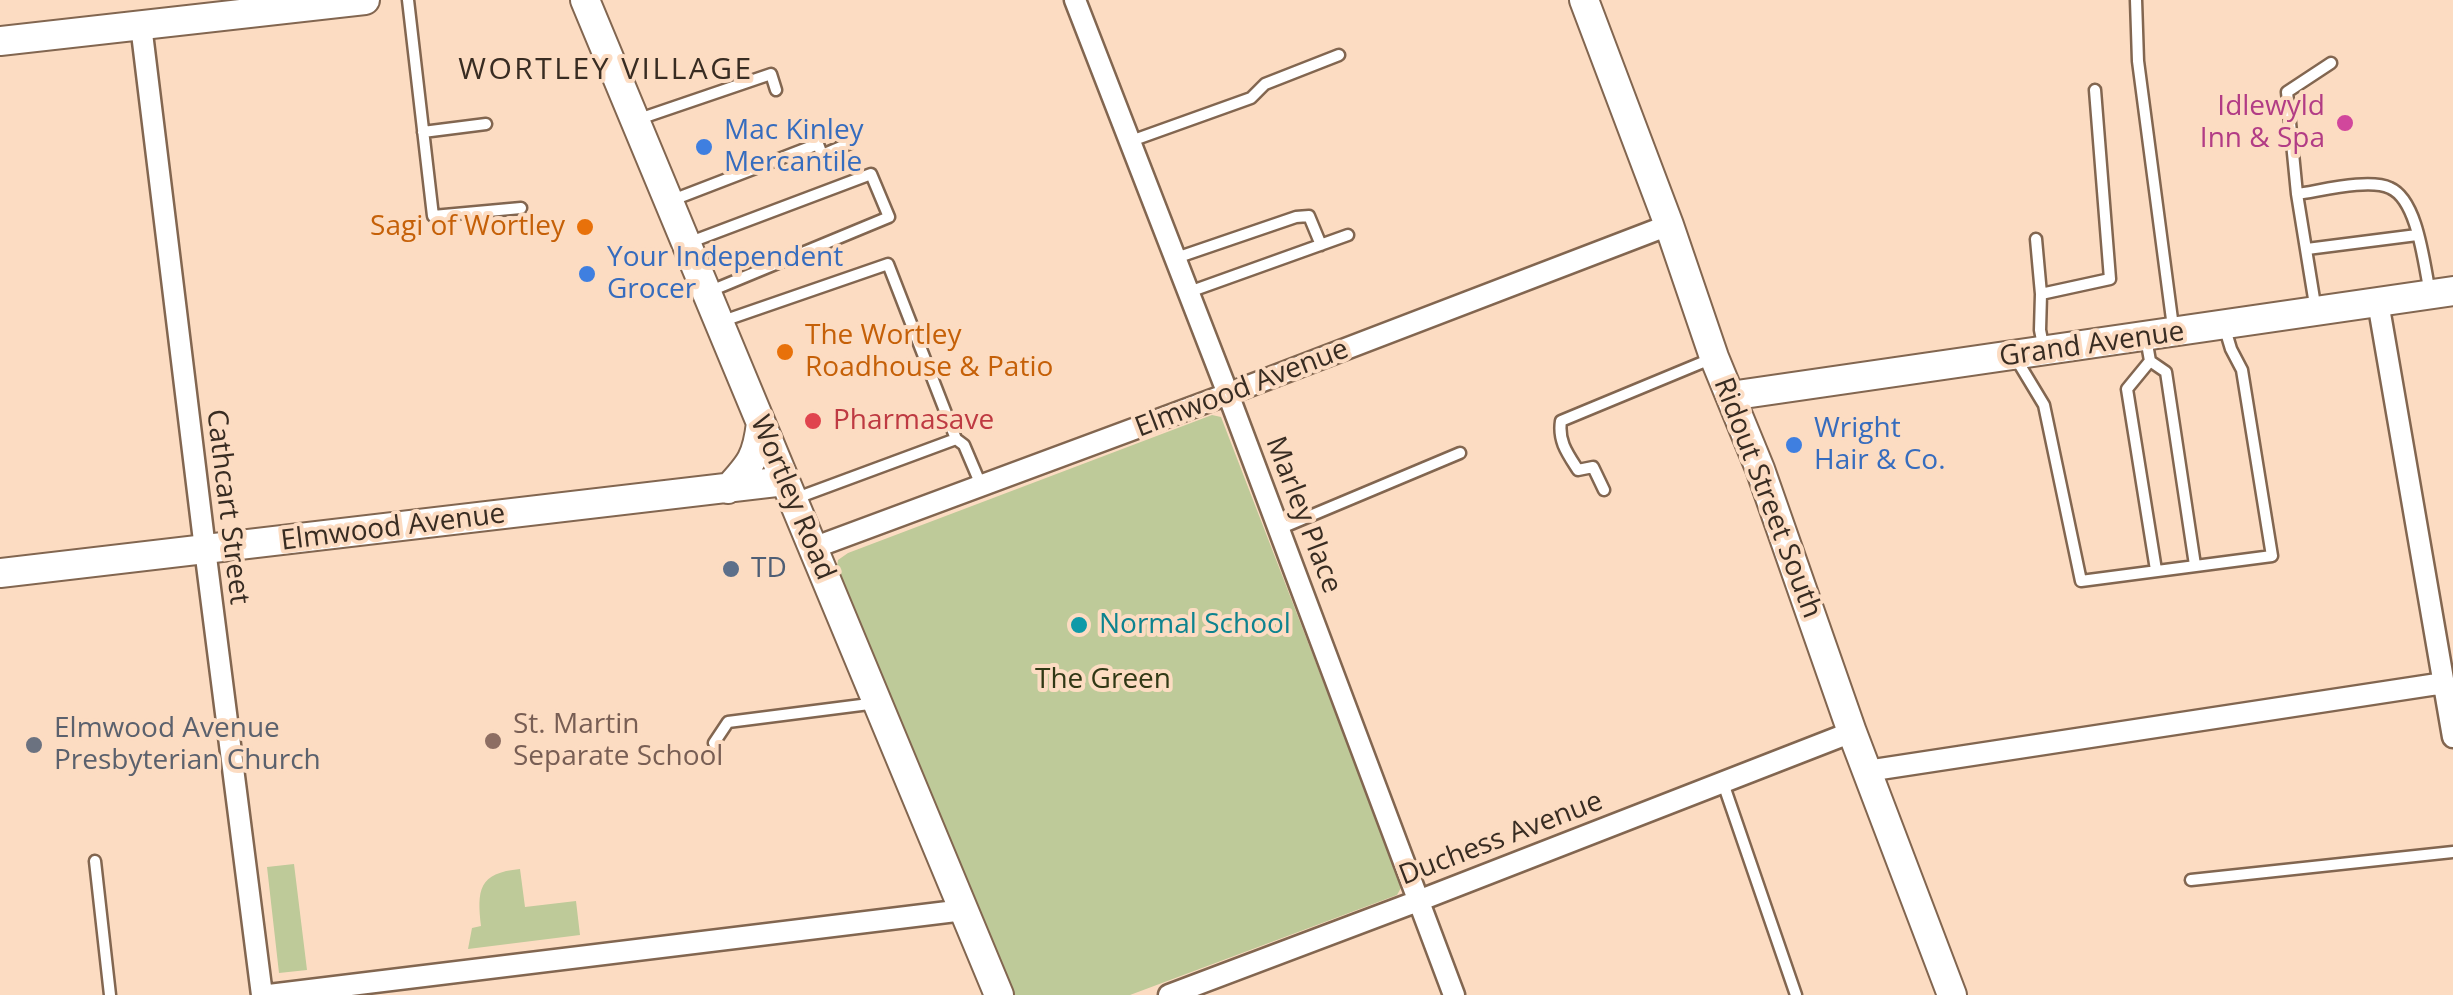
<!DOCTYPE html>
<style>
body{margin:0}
canvas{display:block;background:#fcdcc2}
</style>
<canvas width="2453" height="995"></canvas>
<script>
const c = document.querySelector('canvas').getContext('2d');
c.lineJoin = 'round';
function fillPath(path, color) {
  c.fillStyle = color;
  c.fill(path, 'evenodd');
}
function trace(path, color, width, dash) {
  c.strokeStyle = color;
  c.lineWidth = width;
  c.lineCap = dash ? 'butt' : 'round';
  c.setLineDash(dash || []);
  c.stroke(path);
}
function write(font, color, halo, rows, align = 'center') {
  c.font = font + ' "Open Sans",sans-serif';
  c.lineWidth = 8;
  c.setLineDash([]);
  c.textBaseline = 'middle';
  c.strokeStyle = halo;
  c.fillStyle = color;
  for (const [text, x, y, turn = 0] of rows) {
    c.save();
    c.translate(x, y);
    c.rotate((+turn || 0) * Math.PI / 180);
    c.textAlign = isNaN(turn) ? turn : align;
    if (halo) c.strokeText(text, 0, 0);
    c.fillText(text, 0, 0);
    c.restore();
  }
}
const green = new Path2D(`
 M1212 415 1221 417 1402 886 1397 895 1130 995H1014L837 567 838 560 848 553Z
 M294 864 307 970 279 973 267 867Z
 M520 869 525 907 576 901 580 935 468 949 472 928 481 926C477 890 478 873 520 869Z`);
const lane = new Path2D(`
 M408 0 433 216 521 208
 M2136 0 2138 61 2173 327
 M636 120 771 74 776 90
 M423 132 486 124
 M1131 141 1251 98 1265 84 1339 55
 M2297 194C2320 191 2369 178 2390 188 2418 200 2424 265 2430 293
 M670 201 818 144 822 155 850 143
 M2036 239 2041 294 2040 330 2044 350
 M688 243 871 174 889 217 708 292
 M2307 249 2417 235
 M1176 258 1296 217 1309 216 1321 245
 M1189 292 1348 235
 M2041 294 2110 279 2095 90
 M2316 311 2297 194 2287 92 2331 63
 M720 322 888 264 956 439 794 499
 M2146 338 2150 361 2127 389 2156 570
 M2015 357 2044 405 2081 581 2272 556 2242 370 2231 349 2225 329
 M2150 361 2166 372 2195 565
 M956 439 964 445 981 485
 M1604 490 1593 467 1578 470C1567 453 1558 441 1561 421L1713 358
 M1279 529 1460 453
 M714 743 728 722 877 703
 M1723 783 1796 995
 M95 861 110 995
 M2191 880 2453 852`);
const street = new Path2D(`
 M1075 0 1228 394 1454 995
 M141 25 205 549 262 995
 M2378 302 2453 737
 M813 548 1228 394 1669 225
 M1867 771 2444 683
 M269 995 964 910
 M1169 995 1418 901 1852 732`);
const secondary = new Path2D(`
 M585 0 999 995
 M1584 0 1669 225 1714 357 1760 469 1852 732 1952 995
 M0 41 365 0
 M1730 396 2453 291
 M728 489C751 464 757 457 761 423
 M0 573 785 481`);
const markers = [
 [2345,123,10,"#d1479c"],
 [704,147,10,"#3f7fe0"],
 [585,227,10,"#e8710a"],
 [587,274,10,"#3f7fe0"],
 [785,352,10,"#e8710a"],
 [813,421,10,"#e0444e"],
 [1794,445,10,"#3f7fe0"],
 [731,569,10,"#5c6f8a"],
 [1079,625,10,"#0f9aa8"],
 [493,741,10,"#8d6e63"],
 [34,745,10,"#6b7280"]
];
const hotelNames = [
 ["Idlewyld",2325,107],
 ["Inn & Spa",2325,139]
];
const shopNames = [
 ["Mac Kinley",724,131],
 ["Mercantile",724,163],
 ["Your Independent",607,258],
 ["Grocer",607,290],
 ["Wright",1814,429],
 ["Hair & Co.",1814,461]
];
const foodNames = [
 ["Sagi of Wortley",565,227],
 ["The Wortley",805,336,"left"],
 ["Roadhouse & Patio",805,368,"left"]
];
const streetNames = [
 ["Grand Avenue",2092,345,-8],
 ["Elmwood Avenue",1242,389,-21],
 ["Wortley Road",792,498,67],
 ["Ridout Street South",1767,498,69],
 ["Cathcart Street",227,507,83],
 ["Marley Place",1303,515,69],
 ["Elmwood Avenue",393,528,-7],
 ["Duchess Avenue",1501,839,-21]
];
const healthNames = [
 ["Pharmasave",833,421]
];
const serviceNames = [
 ["TD",751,569]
];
const cultureNames = [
 ["Normal School",1099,625]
];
const parkNames = [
 ["The Green",1103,680]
];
const educationNames = [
 ["St. Martin",513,725],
 ["Separate School",513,757]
];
const worshipNames = [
 ["Elmwood Avenue",54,729],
 ["Presbyterian Church",54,761]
];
const neighbourhoodNames = [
 ["WORTLEY VILLAGE",606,70]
];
fillPath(green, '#beca99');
trace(lane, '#826650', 15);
trace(street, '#826650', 25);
trace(secondary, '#826650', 32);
trace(lane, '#fff', 10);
trace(street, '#fff', 20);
trace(secondary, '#fff', 28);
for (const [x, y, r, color] of markers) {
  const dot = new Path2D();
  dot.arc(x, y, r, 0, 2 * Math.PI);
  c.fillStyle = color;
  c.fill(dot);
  trace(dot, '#fcdcc2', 4);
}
write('28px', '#b23c85', '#fcdcc2', hotelNames, 'right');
write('28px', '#366cbe', '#fcdcc2', shopNames, 'left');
write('28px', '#c56008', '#fcdcc2', foodNames, 'right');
write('28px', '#382c22', '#fcdcc2', streetNames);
write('28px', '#be3a42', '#fcdcc2', healthNames, 'left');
write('28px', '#4e5e75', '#fcdcc2', serviceNames, 'left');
write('28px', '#0d838f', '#fcdcc2', cultureNames, 'left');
write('28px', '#303815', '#fcdcc2', parkNames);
write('28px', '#785e54', '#fcdcc2', educationNames, 'left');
write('28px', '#5b616d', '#fcdcc2', worshipNames, 'left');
c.letterSpacing = '2.5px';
write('30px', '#382c22', '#fcdcc2', neighbourhoodNames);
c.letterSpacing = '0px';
</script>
